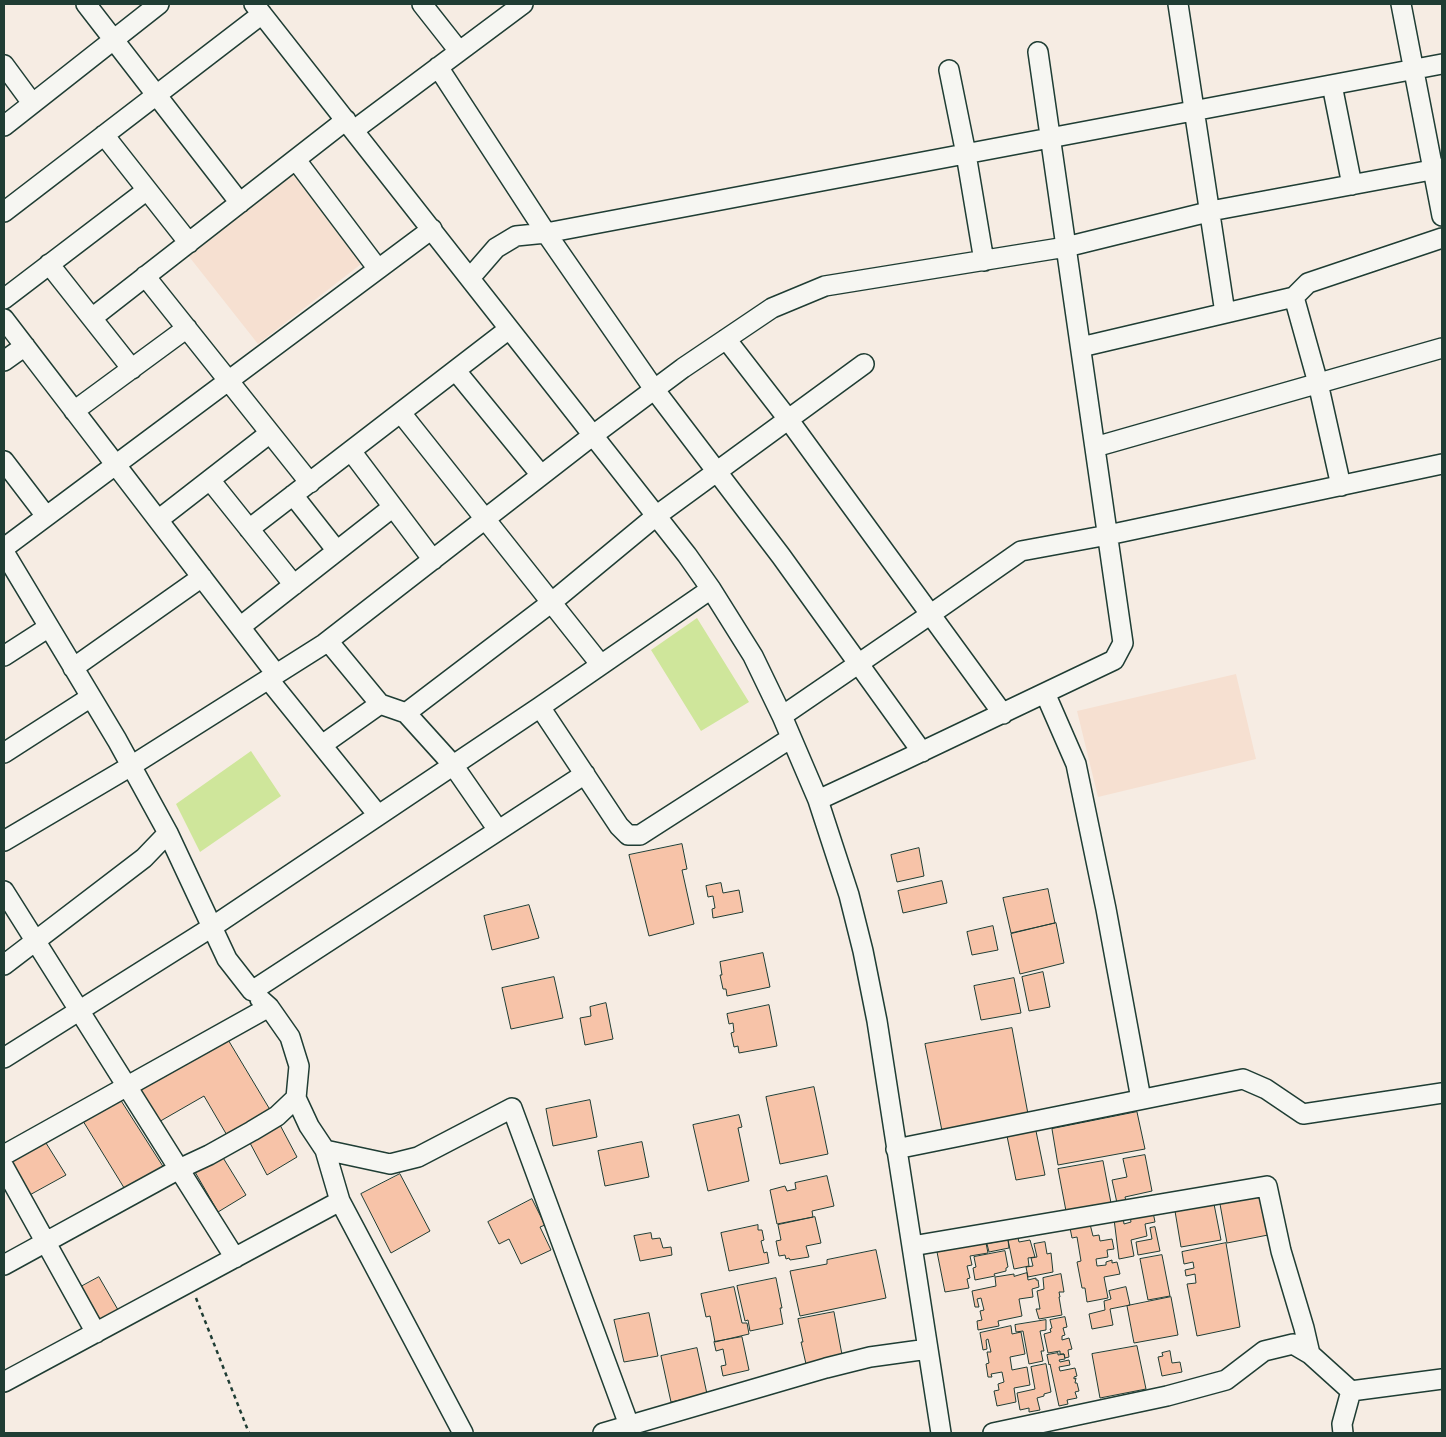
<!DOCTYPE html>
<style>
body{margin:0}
#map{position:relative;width:1446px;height:1437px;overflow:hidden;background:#f6ece3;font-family:"Indie Flower",sans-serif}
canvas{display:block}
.frame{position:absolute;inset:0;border:5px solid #1f3d34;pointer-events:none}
</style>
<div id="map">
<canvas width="1446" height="1437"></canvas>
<div class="frame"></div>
</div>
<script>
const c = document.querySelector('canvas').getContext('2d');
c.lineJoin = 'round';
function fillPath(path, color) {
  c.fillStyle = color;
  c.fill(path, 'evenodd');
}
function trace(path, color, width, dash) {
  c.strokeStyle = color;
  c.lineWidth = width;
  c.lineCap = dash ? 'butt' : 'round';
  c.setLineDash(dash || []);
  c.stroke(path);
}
const built = new Path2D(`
 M294 171 365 261 258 344 187 254Z
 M1236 674 1256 759 1098 797 1077 711Z`);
const green = new Path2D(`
 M697 618 749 702 701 731 651 650Z
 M251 751 281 796 200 852 176 804Z`);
const building = new Path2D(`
 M682 844 687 869 682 870 694 924 649 936 629 855Z
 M919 848 924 876 897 882 891 855Z
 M942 881 947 903 903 913 898 891Z
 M721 883 723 893 739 890 743 912 713 918 712 909 715 908 713 896 708 897 706 886Z
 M1048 889 1055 923 1011 933 1003 898Z
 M529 905 539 938 492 950 484 916Z
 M1056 923 1064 963 1020 974 1011 934Z
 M993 926 998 950 972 955 967 932Z
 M763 953 770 987 727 996 726 989H723L720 975H722L720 962Z
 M1043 972 1050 1007 1029 1011 1022 977Z
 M554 977 563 1018 511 1029 502 988Z
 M1014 978 1021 1013 981 1020 974 986Z
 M606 1003 613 1039 585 1045 580 1018 591 1016 590 1007Z
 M769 1005 777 1046 739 1053 738 1046 734 1047 731 1033 734 1032 733 1023 729 1024 727 1014Z
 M1012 1028 1028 1114 942 1131 925 1044Z
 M227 1038 272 1113 228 1137 204 1096 157 1123 136 1090Z
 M814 1087 828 1154 780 1164 766 1097Z
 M120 1099 164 1168 126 1191 83 1121Z
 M590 1100 597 1137 553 1146 546 1109Z
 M1137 1112 1145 1149 1058 1165 1052 1129Z
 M739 1115 742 1127 738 1128 749 1181 708 1191 693 1125Z
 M280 1125 297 1157 267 1175 250 1143Z
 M1036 1131 1045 1175 1016 1180 1007 1136Z
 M642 1142 649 1177 605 1186 598 1151Z
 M46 1143 66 1175 26 1197 8 1164Z
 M1145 1155 1152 1191 1125 1197 1126 1201 1117 1203 1112 1180 1127 1177 1123 1159Z
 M222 1156 246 1195 218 1212 195 1172Z
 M1103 1161 1111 1203 1066 1211 1058 1169Z
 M400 1174 430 1231 391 1253 361 1194Z
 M827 1176 834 1206 812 1211 813 1217 777 1224 770 1190 785 1186 787 1191 796 1189 795 1183Z
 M1261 1197 1268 1235 1227 1243 1220 1204Z
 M532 1199 545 1225 540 1227 551 1250 521 1264 509 1239 499 1244 488 1222Z
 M1214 1204 1221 1240 1181 1247 1175 1211Z
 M1153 1212 1155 1222 1145 1224 1147 1236 1131 1240 1134 1256 1119 1259 1114 1219 1123 1217 1124 1224 1131 1222 1130 1216Z
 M815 1217 821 1243 806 1246 809 1257 790 1260 789 1258 786 1259 785 1255 779 1256 776 1241 781 1240 778 1225Z
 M1090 1224 1093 1236 1099 1235 1100 1241 1112 1239 1114 1249 1107 1250 1108 1257 1096 1259 1097 1266 1106 1265V1262L1112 1260V1263L1117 1262 1120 1274 1104 1277 1108 1298 1087 1302 1085 1288H1082L1077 1262 1081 1261 1077 1237 1072 1238 1070 1228Z
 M758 1225V1230H762L764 1240 761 1241 764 1253 767 1252 769 1263 729 1271 721 1233Z
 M1155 1227 1160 1251 1138 1255 1136 1242 1152 1239 1150 1228Z
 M651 1233 652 1239 660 1238 663 1248 671 1247 672 1255 640 1261 634 1236Z
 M1018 1238 1019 1242 1030 1240 1035 1257 1028 1258 1029 1266 1014 1269 1008 1240Z
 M1008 1240 1009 1248 989 1252 987 1244Z
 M1045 1242 1047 1254 1051 1253 1053 1272 1028 1277 1026 1267 1033 1266 1031 1258 1037 1257 1034 1244Z
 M986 1243 988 1253 970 1256 972 1265 967 1266 970 1278 967 1279 969 1288 945 1292 937 1252Z
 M1226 1243 1240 1327 1197 1336 1187 1284 1196 1283 1195 1274 1186 1276 1185 1270 1194 1268 1193 1262 1184 1264 1182 1252Z
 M876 1250 886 1298 800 1316 790 1271 827 1264V1260Z
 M1005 1251 1008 1267 1006 1268V1271L994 1274 995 1276 975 1280 973 1268 976 1267 974 1257Z
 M1162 1255 1170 1296 1148 1300 1140 1259Z
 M1027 1273 1028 1280 1036 1278V1280H1038L1039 1287 1032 1289 1033 1297 1019 1299 1022 1316 998 1321 999 1326 978 1330 977 1321 982 1320 980 1311 984 1310 981 1298 977 1299 979 1307H975L972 1291 996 1286 995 1277 1014 1274V1276Z
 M1061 1274 1064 1292H1059L1060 1297H1059L1062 1315 1039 1319 1036 1309H1040L1037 1291 1044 1289 1043 1278Z
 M99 1277 121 1315 97 1328 75 1290Z
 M776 1278 782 1308H780L783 1324 750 1331 748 1320 745 1321 737 1286Z
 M734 1287 742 1323H747L749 1334 715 1342 710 1316 706 1317 701 1294Z
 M1126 1287 1130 1305 1110 1309 1113 1325 1092 1329 1089 1314 1105 1310 1104 1301 1111 1299 1109 1291Z
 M1171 1297 1178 1335 1134 1343 1127 1306Z
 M834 1312 843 1360 806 1364 801 1342H803L798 1319Z
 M649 1313 658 1356 624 1362 614 1320Z
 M1065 1317 1067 1327 1063 1328 1065 1335 1062 1336V1340L1069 1338 1072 1349 1068 1350 1069 1357 1065 1358 1064 1354H1060V1351L1048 1353 1044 1334 1051 1332 1050 1329 1052 1328 1050 1320Z
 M1046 1320V1330L1040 1331 1044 1351H1041L1043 1361 1029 1364 1023 1331 1016 1332 1015 1325Z
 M1011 1326 1012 1334 1021 1332 1025 1354 1010 1357 1012 1370 1027 1367 1030 1385 1014 1388 1016 1402 997 1406 994 1391 999 1390 998 1384 1004 1382 1002 1372 991 1374 992 1377H988L986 1364 989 1363 987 1352H991L988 1339 986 1340 987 1349 983 1350 980 1333Z
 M742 1337 749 1370 723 1376 721 1366 726 1365 723 1349 716 1351 714 1342Z
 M1137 1346 1146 1389 1100 1398 1092 1354Z
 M697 1348 707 1394 671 1402 661 1356Z
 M1170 1351 1172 1363 1180 1362 1182 1372 1162 1376 1158 1357 1163 1356 1162 1353Z
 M1058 1353V1355L1064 1354 1065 1359 1059 1360 1060 1362 1069 1360 1070 1365 1059 1367 1060 1371 1075 1368 1077 1376 1074 1377V1379L1076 1378 1075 1383H1077L1079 1391 1075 1392 1077 1398 1067 1400 1068 1404 1059 1406 1050 1364 1049 1365 1047 1355Z
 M1046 1364 1051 1392 1044 1394V1396L1037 1398 1040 1410 1029 1412V1408L1020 1410 1017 1393 1035 1389 1031 1367Z`);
const path = new Path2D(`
 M196 1298 249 1433`);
const minor = new Path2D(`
 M86 4 240 203
 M254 4 687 555 711 589 753 656 782 716 818 800 849 895 863 951 877 1021 941 1433
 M422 4 459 51
 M1178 4 1225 313
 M1401 4 1442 216
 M4 65 32 103
 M438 67 546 233 654 389 781 556 922 752
 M949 70 966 154 984 261
 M1332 85 1352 185
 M4 126 159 4
 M354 130 523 4
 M104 135 189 243
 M296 160 378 269
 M4 212 262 14
 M49 264 132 369
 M145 276 310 483
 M470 278 496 248 516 236 546 233 1442 64
 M4 299 147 190
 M92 318 346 120
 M4 319 276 674
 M726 339 788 419 1003 714
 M1081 347 1294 297
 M4 361 25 346
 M456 371 541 475
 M74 411 187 328
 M401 413 601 665
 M1095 447 1442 348
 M351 451 433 560
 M4 461 46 516
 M210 480 294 585
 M1341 486 1318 383 1294 297 1308 283 1442 238
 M293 495 337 551
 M158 520 270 433
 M249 529 509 329
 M4 548 432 229
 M4 552 117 740 168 833 212 927 540 707 711 589
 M240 627 393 507
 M328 641 380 704 406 713 453 765 498 830
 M4 656 49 627
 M73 668 202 577
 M269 680 378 815
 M1045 693 1076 764 1106 909 1141 1099
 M540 707 619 826 628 835H640L791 738
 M406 713 552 602 656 516 864 364
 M782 716 931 614 1021 551 1108 535 1442 464
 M322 745 380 704
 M4 753 91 697
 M818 800 902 761 1114 660 1123 643 1038 52
 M4 841 131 766 324 644 592 436 683 368 772 308 825 286 1066 247 1216 210 1442 168
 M4 891 235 1258
 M4 965 144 858 168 833
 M269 1007 290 1037 299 1066 296 1098 309 1126 325 1150 340 1201 463 1433
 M4 1058 212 927 227 959 252 991 585 774
 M896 1149 1243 1079 1266 1089 1303 1114 1442 1093
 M325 1150 390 1164 418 1157 512 1108 629 1425
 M4 1155 269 1007 260 999
 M4 1167 96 1333
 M912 1246 1267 1186 1281 1251 1304 1328 1310 1354
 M4 1265 179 1169 209 1155 252 1131 277 1116 296 1098
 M4 1382 340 1201
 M1351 1391 1442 1379
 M603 1433 826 1368 870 1357 928 1349
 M993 1433 1167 1396 1226 1380 1264 1351 1293 1344 1310 1354 1351 1391 1342 1424 1343 1433`);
fillPath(built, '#f6e0d1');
fillPath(green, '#cfe69b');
fillPath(building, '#f7c3a8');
trace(building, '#1f3d34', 1);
trace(minor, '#1f3d34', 22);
trace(path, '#1f3d34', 2.5, [4, 4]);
trace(minor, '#f6f6f2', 19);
</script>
